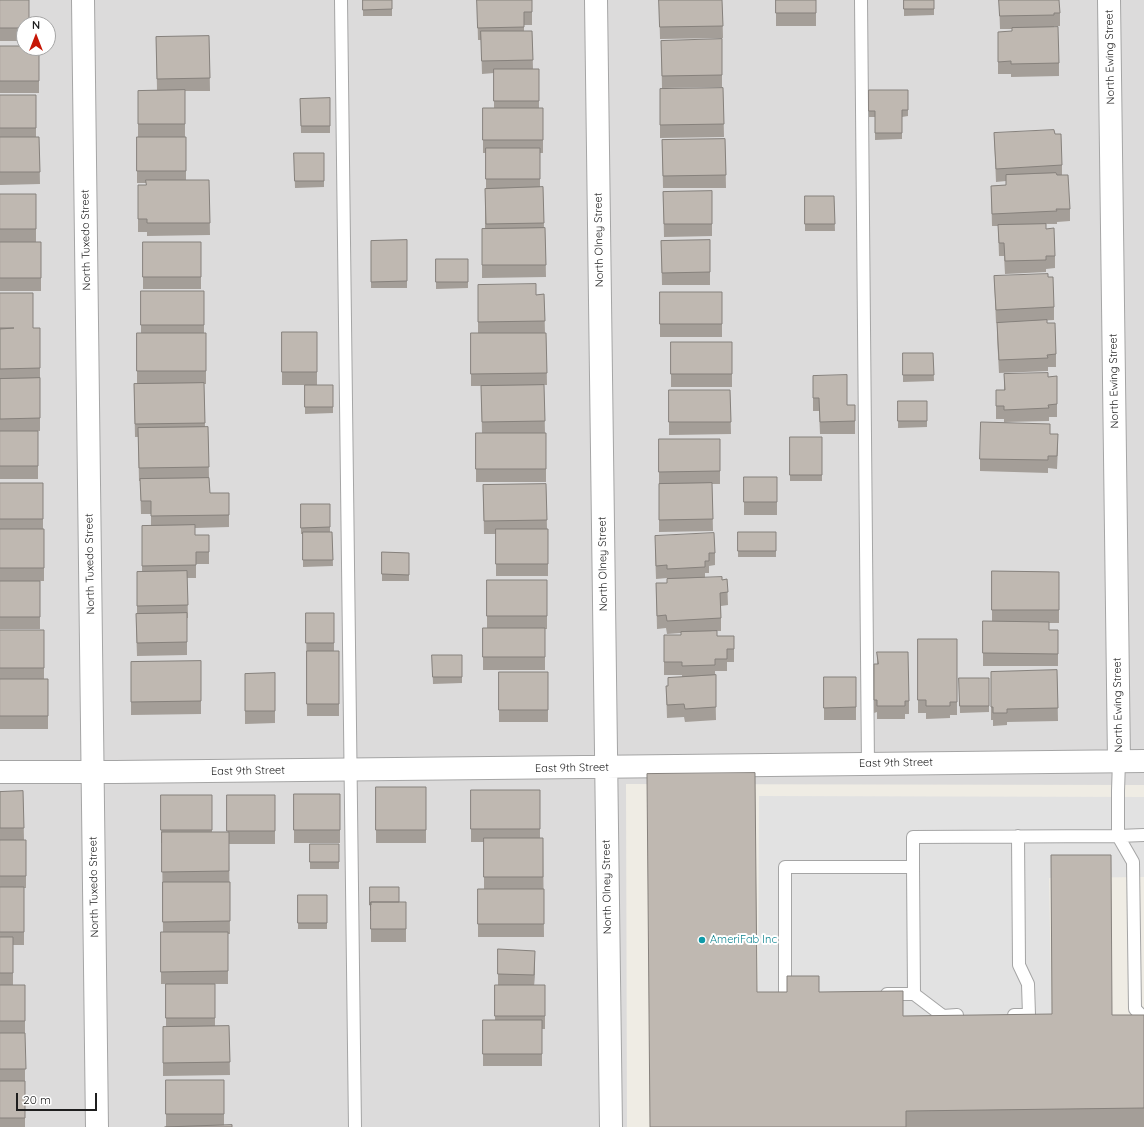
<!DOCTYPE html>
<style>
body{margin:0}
#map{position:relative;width:1144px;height:1127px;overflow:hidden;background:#efece4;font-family:Quicksand,sans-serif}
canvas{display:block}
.north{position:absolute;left:16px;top:16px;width:40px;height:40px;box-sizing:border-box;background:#fff;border:1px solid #a5a5a5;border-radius:50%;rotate:0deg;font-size:11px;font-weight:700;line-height:16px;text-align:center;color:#1e1e1e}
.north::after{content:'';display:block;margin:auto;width:14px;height:18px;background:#c61606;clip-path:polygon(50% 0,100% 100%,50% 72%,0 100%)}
.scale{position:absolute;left:16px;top:1093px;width:81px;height:18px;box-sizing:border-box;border:2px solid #1e1e1e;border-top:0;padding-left:5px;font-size:12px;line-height:14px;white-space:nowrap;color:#1e1e1e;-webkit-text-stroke:3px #fff;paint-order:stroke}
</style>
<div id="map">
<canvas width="1144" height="1127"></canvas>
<div class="north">N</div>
<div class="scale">20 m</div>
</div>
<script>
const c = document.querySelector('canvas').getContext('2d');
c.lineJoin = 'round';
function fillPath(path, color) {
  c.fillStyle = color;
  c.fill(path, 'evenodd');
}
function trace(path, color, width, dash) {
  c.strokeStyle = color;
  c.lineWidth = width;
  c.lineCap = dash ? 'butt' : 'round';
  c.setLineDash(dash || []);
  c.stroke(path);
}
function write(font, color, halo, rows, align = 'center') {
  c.font = font + ' Quicksand,sans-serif';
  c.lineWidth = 4;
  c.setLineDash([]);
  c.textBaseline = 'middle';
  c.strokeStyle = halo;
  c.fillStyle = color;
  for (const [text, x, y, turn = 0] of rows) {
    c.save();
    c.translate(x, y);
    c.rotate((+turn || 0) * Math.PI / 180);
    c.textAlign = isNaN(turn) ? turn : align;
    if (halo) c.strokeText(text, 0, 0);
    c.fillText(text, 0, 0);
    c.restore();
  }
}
const residential = new Path2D(`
 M0 0H1144V785L626 784 627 1127H0ZM24 24H48V48H24Z`);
const parking = new Path2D(`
 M759 796 1144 797V877L1049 878 1052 1037 904 1039V1015H820L758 999Z`);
const lane = new Path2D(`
 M341 0 355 1127
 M861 0 868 764
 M1144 835 1118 836 1133 862 1135 1009 1144 1018
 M913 867 914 994
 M799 994H785V867H913V837L1118 836V791L1119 761
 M887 994H914L943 1016 957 1015
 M1014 1015H1029L1028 984 1019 965 1018 836`);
const street = new Path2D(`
 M83 0 97 1127
 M596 0 611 1127
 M1109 0 1119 761
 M0 772H115L1144 761`);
const wall = new Path2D(`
 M0 0 24 24V41H0Z
 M363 0H392V16H363Z
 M477 0H532V25H524V31H532L533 69H539V108H543V153H540V188L543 187 544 229 545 228 546 277 482 278V229H485V189H486V153H483V108H494V73L482 74 481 40H478Z
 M659 0H722L723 38 660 39Z
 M776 0H816V26H776Z
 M904 0H934V15L904 16Z
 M999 0 1060 13V26H1054L1059 63V76L1011 77V74H998V44L1012 31V29H1000Z
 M209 36 210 91H185V137H138V91L157 90 156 37Z
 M722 39V87L662 88 661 41Z
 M0 46 39 48V93H0Z
 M723 88 724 137 660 138V89Z
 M869 90H908V116L902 117V139L875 140V117H869Z
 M0 95H36V137H39L40 184 0 185Z
 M330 98V133H301L300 99Z
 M994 133 1055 134 1062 165V175L1070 209V221L1057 222V224H1046V229L1055 256V268L1046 269V272L1005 274 1004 256H999L998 226H992L991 186 1006 185V181L996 182Z
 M137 137H186V180H209L210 235 147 236V232H138V185H146V183H137Z
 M725 139 726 188H663L662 140Z
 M294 153H324V187L295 188Z
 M712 191V236L664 237 663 192Z
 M0 194H36V242H0Z
 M805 196H834L835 231H805Z
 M407 240V288H371V241Z
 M710 240V285H662L661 241Z
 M0 242H41V291H0Z
 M143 242H201V289H143Z
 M436 259H468V288L436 289Z
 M994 276 1048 277 1054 307V320L996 323Z
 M478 285 536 295 544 294 545 333H546L547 385H544L545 433H546V482H476V433H482L481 386H471V333H478Z
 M141 291H204V333H206V384H204L205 427H208L209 478 210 493H229V527L195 528V535H209V564H196V578H187L188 618H187V655L137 656 136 626 137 614V572H142V526H151V514H141L140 481H139L138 437H135L134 384H137V333H141Z
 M660 292H722V337H660Z
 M0 293 33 328 40 368V431H38V479H0Z
 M997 323H1047L1056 354V367H1048V371L999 373 997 336Z
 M282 332H317V385H282Z
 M671 342H732V387H671Z
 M903 353H933L934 381 903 382Z
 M1004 374 1048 377 1057 404V417H1049V421L1004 422V419H996V390H1004Z
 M813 376 847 405H855V434H820L819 411H813Z
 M305 385H333V413L305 414Z
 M669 390H730L731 434 669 435Z
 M898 401H927V427L898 428Z
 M1050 434 1058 447 1057 469 1048 468V473L980 471V459Z
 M790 437H822V481H790Z
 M659 439H720V484H712L713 531 659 532Z
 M744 477H777V515H744Z
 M0 483H43V529H44V581H0Z
 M546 484 547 529H548V576H496V534H484L483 485Z
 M301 504H330V532H332L333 566 303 567V534H301Z
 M738 532H776V557H738Z
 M655 549 715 553V565L709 566V573H705V578L722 580 727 579 728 605 721 606V631H711L717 636H734V662H727V671H715L716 720 685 722 684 717 667 718 666 686H668V678L682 677V675H664V635H681V633L667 634 666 628 657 629 656 583H667V578L656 579Z
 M382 552 409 553V581H382Z
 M992 571 1059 572V623H1049V630H1058V666H983V621H992Z
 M487 580H547V629H545V670H483V628H487Z
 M0 581H40V629H0Z
 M306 613H334V651H339V716H307Z
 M0 630H44V679H48V729H0Z
 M918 639H957V715H950V718L926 719V713H918Z
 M877 652 909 701V714H905V719H877V712L874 713V664H877Z
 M432 655H462V683L433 684Z
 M201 661V714L131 715V662Z
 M1057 670 1058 721 1007 722V725L993 726V720H991V672Z
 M499 672H548V722H499Z
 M275 673V723L245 724V674Z
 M824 677H856V720H824Z
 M959 678H989V712L960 713Z
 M376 787H426V843H376Z
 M471 790H540V838H543L544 937H478V889H484V842H471Z
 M23 791 24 840H26V888H24V945H13V985H25V1127H0V792Z
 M294 794H340V843H294Z
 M161 795H212V832H227L275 795V844H229L230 934H228V984H161V932H163L162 843H161Z
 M310 844H339V869H310Z
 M370 887 399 902H406V942H371V911H370Z
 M298 895H327V929H298Z
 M535 963 534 985H545V1029H542V1066H483V1020H495V985H498V974Z
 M166 984H215V1026H229L230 1075 163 1076V1027H166Z
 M757 992H819L903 1016 1144 1015V1127H650Z
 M166 1080H224V1126L166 1127Z`);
const shadedWall = new Path2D(`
 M535 951V963L534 987V975Z`);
const building = new Path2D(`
 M0 0H29V24H24V28H0Z
 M363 0H392V9L363 10Z
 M477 0H532V12H524V27L478 28Z
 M659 0H722L723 26 660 27Z
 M776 0H816V13H776Z
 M904 0H934V9H904Z
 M999 0H1059L1060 13H1054V15L1000 16Z
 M1058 27 1059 63 1011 64V61L998 62V32L1012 31V28Z
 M481 31H532L533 60 482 61Z
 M209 36 210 78 157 79 156 37Z
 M722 39V75L662 76 661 41Z
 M0 46H24V48H39V81H0Z
 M494 69H539V101H494Z
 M723 88 724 124 660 125V89Z
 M185 90V124H138V91Z
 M869 90H908V110H902V133H875V111H869Z
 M0 95H36V128H0Z
 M330 98V126H301L300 99Z
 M483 108H543V140H483Z
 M1054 130 1055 134H1061L1062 165 996 169 994 133Z
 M0 137H39L40 172H0Z
 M137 137H186V171H137Z
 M725 139 726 175 663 176 662 140Z
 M486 148H540V179H486Z
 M294 153H324V181H295Z
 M1056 173 1057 175H1068L1070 209H1056L1057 211 992 214 991 186 1006 185V175Z
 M146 180H209L210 223H147V219H138V185H146Z
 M543 187 544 223 486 224 485 189Z
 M712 191V224H664L663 192Z
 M0 194H36V229H0Z
 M805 196H834L835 224H805Z
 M1046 224V229L1054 228 1055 256H1046V260L1005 261 1004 243H999L998 225Z
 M545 228 546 265H482V229Z
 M407 240V281L371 282V241Z
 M710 240V272L662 273 661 241Z
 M0 242H41V278H0Z
 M143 242H201V277H143Z
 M436 259H468V282H436Z
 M1048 274V277H1053L1054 307 996 310 994 276Z
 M536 284V295L544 294 545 321 478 322V285Z
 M141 291H204V325H141Z
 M660 292H722V324H660Z
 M0 293H33V328H40V368L0 369V329L14 328H0Z
 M1047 320V323H1055L1056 354 1047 355 1048 358 999 360 997 323Z
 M282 332H317V372H282Z
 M137 333H206V371H137Z
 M471 333H546L547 373 471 374Z
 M671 342H732V374H671Z
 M903 353H933L934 375H903Z
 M1048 373V377L1057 376V404L1048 405 1049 408 1004 410V406H996V390H1005L1004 374Z
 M847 375V405H855V421L820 422 819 398H813V376Z
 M40 378V418L0 419V379Z
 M204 383 205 423 135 424 134 384Z
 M305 385H333V407H305Z
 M544 385 545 421 482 422 481 386Z
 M669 390H730L731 422H669Z
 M898 401H927V421H898Z
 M981 422 1050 424V434H1058L1057 456H1048V460L980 459Z
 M208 427 209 467 139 468 138 428Z
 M0 431H38V466H0Z
 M476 433H546V469H476Z
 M790 437H822V475H790Z
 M659 439H720V471L659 472Z
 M744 477H777V502H744Z
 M209 478 210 493H229V515L151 516V501H141L140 479Z
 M0 483H43V519H0Z
 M712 483 713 519 659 520V484Z
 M546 484 547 520 484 521 483 485Z
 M301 504H330V527L301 528Z
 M195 525V535H209V552H196V565L142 566V526Z
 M0 529H44V568H0Z
 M496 529H548V564H496Z
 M303 532H332L333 560H303Z
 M738 532H776V551H738Z
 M714 533 715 553H709V561H705V567L667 569V565L656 566 655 536Z
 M382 552 409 553V575L382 574Z
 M187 571 188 605 137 606V572Z
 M992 571 1059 572V610H992Z
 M722 577V580L727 579 728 592 720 593 721 618 667 621 666 615 657 616 656 583H667V579Z
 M487 580H547V616H487Z
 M0 581H40V617H0Z
 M187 613V642L137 643 136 614Z
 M306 613H334V643H306Z
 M983 621 1049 622V630H1058V654L983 653Z
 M483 628H545V657H483Z
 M0 630H44V668H0Z
 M717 631V636H734V649H727V659H715V665L682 666V662H664V635H681V632Z
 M918 639H957V702H950V706H926V700H918Z
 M307 651H339V704H307Z
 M877 652H908L909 701H905V706H877V700H874V664H878Z
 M432 655H462V677H433Z
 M201 661V701L131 702V662Z
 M1057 670 1058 708 1007 709V713H993V707H991V672Z
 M499 672H548V710H499Z
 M275 673V711H245V674Z
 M716 675V707L685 709 684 704 667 705 666 686H668V678Z
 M824 677H856V707L824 708Z
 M959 678H989V706H960Z
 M0 679H48V716H0Z
 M755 773 757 992H787V976H819V992L903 991V1016L1052 1014 1051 855H1111L1112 1015H1144V1108L906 1111V1127H650L647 774Z
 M376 787H426V830H376Z
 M471 790H540V829H471Z
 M23 791 24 828H0V792Z
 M294 794H340V830H294Z
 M161 795H212V830H161Z
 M227 795H275V831H227Z
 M162 832H229V871L162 872Z
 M484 838H543V877H484Z
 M0 840H26V876H0Z
 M310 844H339V862H310Z
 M163 882H230V921L163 922Z
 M0 887H24V932H0Z
 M370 887H399V902H371V905H370Z
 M478 889H544V924H478Z
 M298 895H327V923H298Z
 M371 902H406V929H371Z
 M161 932H228V971L161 972Z
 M0 937H13V973H0Z
 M498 949 535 951 534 975 498 974Z
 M166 984H215V1018H166Z
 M0 985H25V1021H0Z
 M495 985H545V1016H495Z
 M483 1020H542V1054H483Z
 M229 1026 230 1062 163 1063V1027Z
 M0 1033H25L26 1069H0Z
 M166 1080H224V1114H166Z
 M0 1081H25V1118H0Z
 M232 1125V1127H165Z`);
const markers = [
 [702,940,4,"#0f9aa8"]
];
const streetNames = [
 ["North Ewing Street",1110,57,-91],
 ["North Tuxedo Street",86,240,-91],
 ["North Olney Street",599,240,-91],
 ["North Ewing Street",1114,381,-91],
 ["North Tuxedo Street",90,564,-91],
 ["North Olney Street",603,564,-91],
 ["North Ewing Street",1118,705,-91],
 ["East 9th Street",896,763,-1],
 ["East 9th Street",572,768,-1],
 ["East 9th Street",248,771,-1],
 ["North Tuxedo Street",94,887,-91],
 ["North Olney Street",607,887,-91]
];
const cultureNames = [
 ["AmeriFab Inc",710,940]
];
fillPath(residential, '#dcdbdb');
fillPath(parking, '#e2e2e2');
trace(lane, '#a5a5a5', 14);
trace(street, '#a5a5a5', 24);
trace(lane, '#fff', 12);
trace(street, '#fff', 22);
fillPath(wall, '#a49e98');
fillPath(shadedWall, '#86817c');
fillPath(building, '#bfb8b1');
trace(building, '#86817c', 1);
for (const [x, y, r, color] of markers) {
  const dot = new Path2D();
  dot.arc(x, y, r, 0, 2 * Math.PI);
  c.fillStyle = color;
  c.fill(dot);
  trace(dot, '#fff', 1.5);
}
write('11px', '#1e1e1e', '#fff', streetNames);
write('11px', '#0d838f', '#fff', cultureNames, 'left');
</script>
